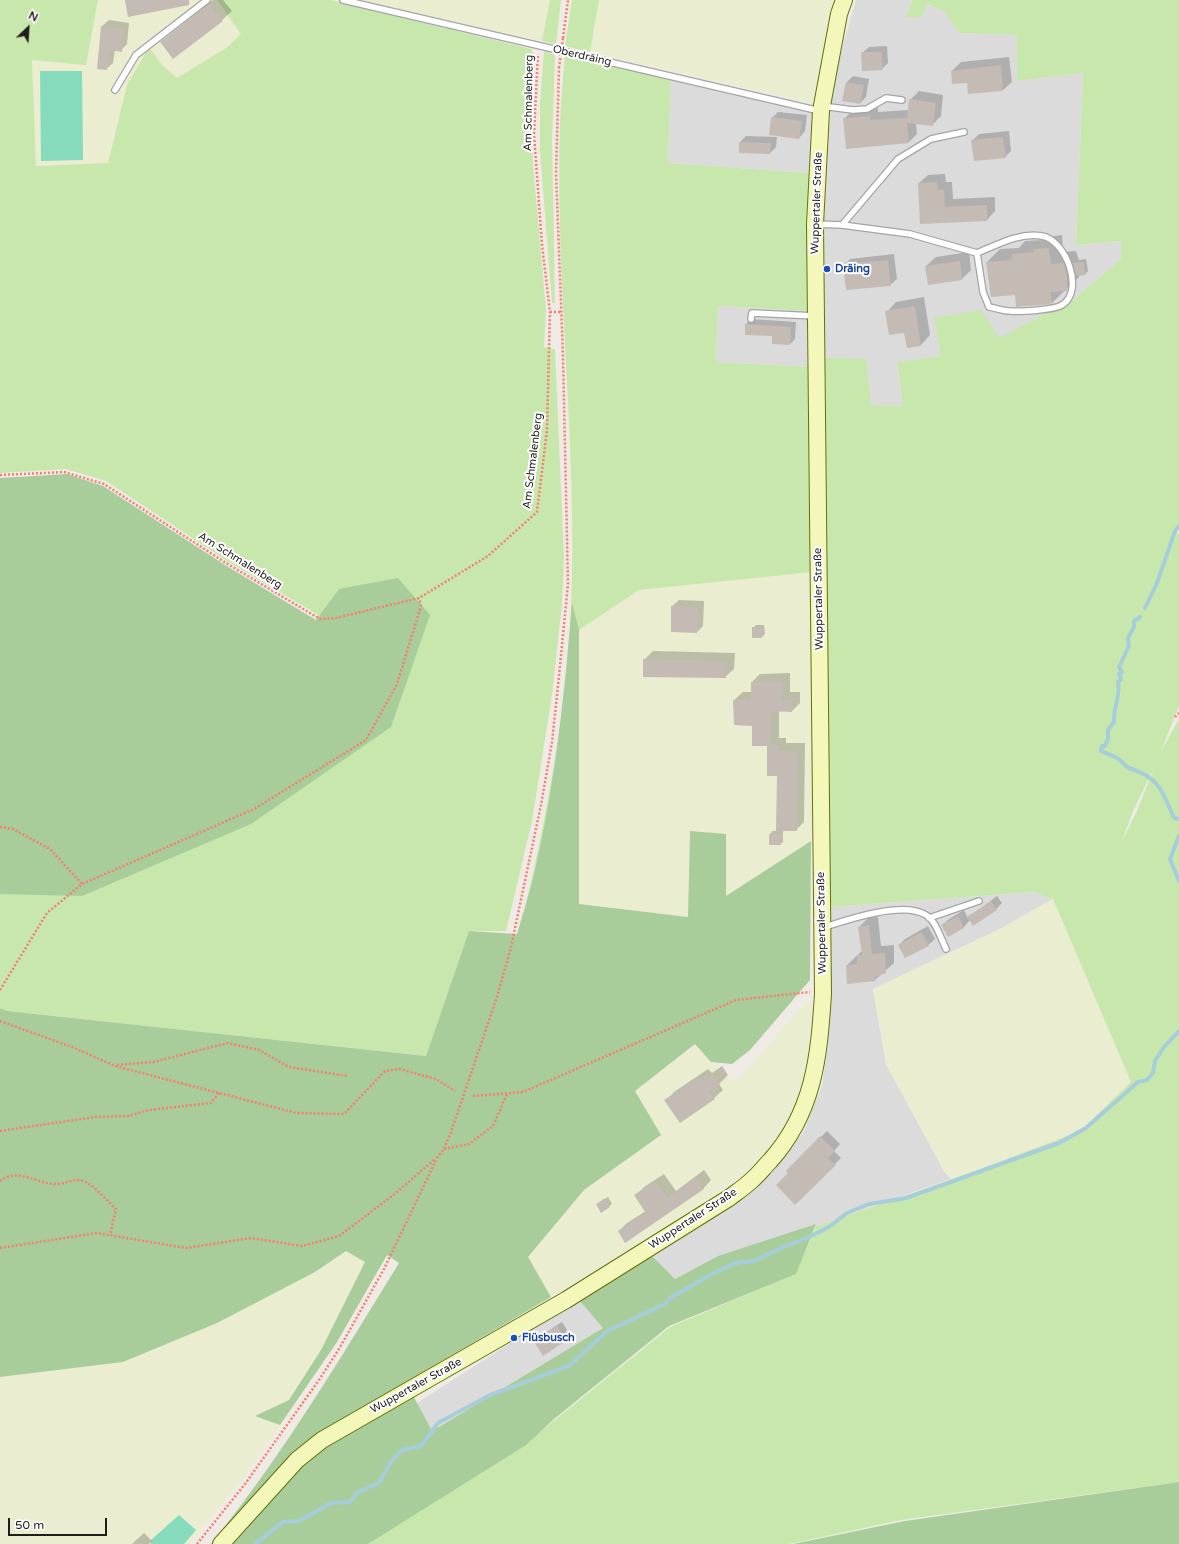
<!DOCTYPE html>
<meta charset="utf-8">
<style>
body{margin:0}
#map{position:relative;width:1179px;height:1544px;overflow:hidden;background:#efebe4;font-family:"Varela Round",sans-serif}
canvas{display:block}
.north{position:absolute;left:8px;top:8px;width:40px;height:40px;-webkit-text-stroke:3px #fff;paint-order:stroke;rotate:25deg;font-size:11px;font-weight:700;line-height:16px;text-align:center;color:#1e1e1e}
.north::after{content:'';display:block;margin:auto;width:14px;height:18px;background:#1e1e1e;clip-path:polygon(50% 0,100% 100%,50% 72%,0 100%)}
.scale{position:absolute;left:8px;top:1518px;width:99px;height:18px;box-sizing:border-box;border:2px solid #1e1e1e;border-top:0;padding-left:5px;font-size:12px;line-height:14px;white-space:nowrap;color:#1e1e1e;-webkit-text-stroke:3px #fff;paint-order:stroke}
</style>
<div id="map">
<canvas width="1179" height="1544"></canvas>
<div class="north">N</div>
<div class="scale">50 m</div>
</div>
<script>
const c = document.querySelector('canvas').getContext('2d');
c.lineJoin = 'round';
function fillPath(path, color) {
  c.fillStyle = color;
  c.fill(path, 'evenodd');
}
function trace(path, color, width, dash) {
  c.strokeStyle = color;
  c.lineWidth = width;
  c.lineCap = dash ? 'butt' : 'round';
  c.setLineDash(dash || []);
  c.stroke(path);
}
function write(font, color, halo, rows, align = 'center') {
  c.font = font + ' "Varela Round",sans-serif';
  c.lineWidth = 4;
  c.setLineDash([]);
  c.textBaseline = 'middle';
  c.strokeStyle = halo;
  c.fillStyle = color;
  for (const [text, x, y, turn = 0] of rows) {
    c.save();
    c.translate(x, y);
    c.rotate((+turn || 0) * Math.PI / 180);
    c.textAlign = isNaN(turn) ? turn : align;
    if (halo) c.strokeText(text, 0, 0);
    c.fillText(text, 0, 0);
    c.restore();
  }
}
const residential = new Path2D(`
 M856 0H913L905 17 926 4 945 12 959 33 1017 35V81L1083 73 1076 245 1122 241 1121 259 1074 299 998 339 941 356 897 363 903 406 871 405 824 358 823 179 834 76Z
 M671 79 814 113 809 173 668 163Z
 M718 306 810 311V367L716 362Z
 M1035 892 1053 899 1002 928 873 989 886 1064 944 1171 951 1179 816 1226 718 1256 675 1279 650 1254 750 1190 803 1133 822 1086 828 1042 829 907Z
 M579 1299 603 1328 431 1431 417 1403Z`);
const farmland = new Path2D(`
 M98 0H217L241 34 226 48 177 78 162 65 150 47 117 123 108 163 36 166 32 60 85 65Z
 M357 0H550L542 41Z
 M599 0H836L812 103 590 52Z
 M812 572 813 752 811 841 726 896 690 831 688 917 579 904V630L639 590Z
 M1053 899 1131 1082 1080 1131 954 1179 944 1171 886 1064 873 989 1002 928Z
 M810 1000 812 1006 806 1074 794 1108 778 1139 748 1171 690 1213 551 1297 528 1258 584 1190 661 1135 635 1091 696 1044 731 1081 740 1078 795 1014Z
 M346 1251 365 1262 320 1351 289 1400 255 1416 280 1425 240 1482 189 1544H0V1377L123 1362 217 1323 315 1272Z`);
const grass = new Path2D(`
 M0 0H98L86 65 32 60 36 166 108 163 127 85 149 47 162 65 177 78 226 48 241 34 217 0H331L531 49 533 53 531 115 533 164 546 310 544 347 555 349 564 558 562 604 552 695 532 821 506 931H469L426 1056 7 1011 0 1008V893L251 824 339 589 320 616 227 561 106 481 66 469 0 473Z
 M550 0H561L556 44 542 41Z
 M572 0H599L590 52 565 46Z
 M913 0H1179V527L1175 531 1179 534V706L1161 751 1179 719V1482L901 1520 789 1544H367L525 1444 670 1327 795 1274 816 1226 954 1179 1080 1131 1131 1082 1053 899 1034 892 829 907 824 358 866 359 871 405 903 406 897 362 941 356 934 318 981 310 999 338 1074 299 1121 259V241L1076 245 1083 73 1017 81V35L959 33 945 12 927 4 922 17H905ZM1154 768 1137 811 1122 841 1133 811Z
 M544 51 555 55 552 139 555 303H552L540 151V105Z
 M565 55 671 79 668 163 809 173 810 311 718 306 716 362 810 367 809 481 812 572 639 590 579 630V904L518 937C547 819 570 698 572 576 575 425 555 273 560 122 561 100 563 78 565 55Z`);
const forest = new Path2D(`
 M67 474 103 486 225 565 316 620 339 589 398 578 430 615 391 727 251 824 82 896 0 894V478Z
 M572 603 579 630V904L688 917 690 831 726 834V896L811 841 810 980 750 1050 732 1064 711 1062 695 1044 635 1091 661 1135 584 1190 528 1257 551 1297 406 1382 432 1431 603 1328 579 1300 650 1254 675 1279 718 1256 816 1224 796 1274 669 1326 554 1419 526 1445 368 1544H211C282 1456 340 1359 399 1263L387 1255 337 1342 280 1425 255 1416 289 1400 321 1350 365 1262 346 1251 315 1272 217 1323 123 1362 0 1377V1008L7 1011 426 1056 469 931 517 934C524 910 532 886 537 861 556 778 565 688 572 603Z
 M1179 1482V1544H793L905 1521Z`);
const pitch = new Path2D(`
 M82 71 83 160 41 161 40 71Z
 M179 1515 196 1530 184 1544H151V1540Z`);
const shadow = new Path2D(`
 M213 0H223L232 11 222 20 161 42Z
 M109 20 129 23 127 44 121 50 115 49 113 63 106 69 102 26Z
 M887 46 888 63 882 69 862 53 869 47Z
 M1009 57 1012 82 1003 90 969 93 968 82 952 71 961 62Z
 M853 76 869 79 866 97 860 103 846 83Z
 M919 91 943 95 941 116 932 125 916 123 917 134 909 142 847 148 844 119 852 111 878 108V112L909 110 910 100Z
 M778 112 807 115 805 131 799 138 772 118Z
 M1009 131 1011 151 1005 157 972 141 979 134Z
 M746 136 777 137 776 147 770 153 740 142Z
 M945 174 946 182H952L953 199 995 197V211L987 220 921 223 919 183 928 175Z
 M1062 235 1063 252 1076 251 1079 260 1086 259 1088 271 1085 274H1079V277L1052 303 1016 294 987 262 1000 249 1019 248 1025 241 1044 240 1047 237Z
 M969 252 971 270 962 279 926 266 936 257Z
 M894 254 897 279 890 285 844 265 850 259Z
 M924 297 930 335 921 345 905 332 887 312 896 302Z
 M751 319 796 322 795 339 790 344 746 324Z
 M679 600 704 601 703 626 697 632 672 606Z
 M756 625H764L765 634 762 637 753 628Z
 M653 651 735 653 734 669 725 677 644 660Z
 M790 673V692H800V703L792 711H779V738H786V743H805L804 822 796 830H783V842L780 844 770 834 773 831H777L778 775 768 745 734 700 743 692H752V682L760 674Z
 M997 896 1002 903 996 909 970 920 964 927 948 935 942 925 949 919 964 910 968 918Z
 M878 917 881 946 894 945V963L875 980 847 965 863 950 859 927 868 918Z
 M928 926 935 939 928 945 906 957 899 945 905 939Z
 M722 1066 728 1075 719 1084 723 1090 714 1098 666 1101 674 1092 708 1069 712 1073Z
 M827 1131 840 1144 834 1151 841 1158 795 1203 790 1173 787 1171Z
 M704 1170 711 1180 703 1189 619 1231 627 1223 646 1211 636 1196 644 1187 664 1174 676 1191Z
 M608 1197 612 1204 609 1206 600 1202Z
 M562 1322 567 1330 566 1331 569 1336 544 1355 534 1340Z
 M144 1533 152 1541 149 1544H132Z`);
const stream = new Path2D(`
 M1145 608 1157 583 1175 531 1179 526
 M1140 617 1134 621V627L1128 638 1129 646 1119 667 1122 672 1119 674 1121 679 1118 682C1121 696 1113 707 1114 722L1108 730V739L1105 746H1102L1101 751C1108 754 1114 756 1120 760 1123 763 1126 767 1129 768 1160 778 1162 791 1174 818L1179 819
 M1179 836 1170 859 1179 881
 M255 1544 283 1522 299 1521 331 1503 350 1502 358 1492 379 1483 390 1463 402 1450 421 1446 438 1423 490 1395 569 1366 607 1331 665 1304 670 1298 712 1274 735 1263 754 1261 783 1247 809 1237 829 1227 847 1213 869 1204 906 1198 1059 1143 1086 1128 1138 1082 1147 1080 1153 1073 1155 1061 1164 1047 1179 1031`);
const building = new Path2D(`
 M125 0H189V5L128 17Z
 M209 4 223 21 173 59 160 42Z
 M101 26 123 29 122 52 110 50 107 70 97 69Z
 M861 52H882L883 70 862 71Z
 M1001 65 1003 91 968 94 967 83 952 84 951 71Z
 M846 82 864 85 860 104 842 101Z
 M909 99 936 103 933 126 907 123 909 143 846 149 843 118 870 116V120L907 118Z
 M771 117 802 121 799 139 769 135Z
 M1003 137 1006 158 974 161 971 140Z
 M739 142 771 143 770 154 739 153Z
 M937 182 938 190H944L945 207 987 205V221L920 224 918 183Z
 M1049 248 1051 264 1064 263 1067 277V291L1051 292 1052 304 1016 307 1015 295 991 297 986 262 1012 260V254L1034 252V249Z
 M888 260 891 286 846 290 843 264Z
 M960 261 962 280 928 285 925 266Z
 M1084 262 1085 275 1076 276 1072 263Z
 M915 306 921 346 907 348 904 333 889 335 885 311Z
 M745 324 791 327 790 345 772 344V336L745 335Z
 M671 606 698 607 697 633 671 632Z
 M752 627H762V638H752Z
 M643 659 727 661 726 678 643 677Z
 M782 681V700H792V712L771 711V745H778V751H797V831H776L777 776H767V746H752V726L734 725 733 700H751V682Z
 M769 834H781V845H769Z
 M991 901 997 910 973 926 967 917Z
 M958 916 964 928 948 937 941 925Z
 M869 925 872 954 885 953 886 973 875 977 876 981 847 984 846 965 857 964V955H862L858 927Z
 M921 932 929 946 905 958 898 945Z
 M713 1074 720 1085 709 1092 715 1099 680 1123 664 1100 699 1077 702 1081Z
 M820 1136 835 1151 828 1158 836 1165 795 1205 776 1185 788 1173 786 1171Z
 M695 1178 704 1189 625 1243 618 1231 646 1213 634 1195 655 1181 667 1198Z
 M604 1199 610 1207 601 1213 596 1204Z
 M557 1326 563 1335 561 1337 564 1342 543 1356 533 1340Z`);
const path = new Path2D(`
 M563 38 568 0
 M550 312H560
 M0 475 64 472 104 484 226 563 320 619 336 618 419 598 488 556 537 512 547 430 550 312 542 245 534 134 538 54
 M1175 717 1179 713
 M0 827 13 829 50 849 82 884
 M0 990 47 913 82 884 254 809 366 740 397 684 421 606 419 598
 M0 1021 72 1047 115 1066 296 1113 344 1114 385 1071 399 1069 436 1079 455 1091
 M117 1065 153 1062 228 1043 259 1050 289 1067 348 1076
 M473 1096 523 1092 736 1000 810 992
 M0 1131 95 1117 128 1116 149 1110 211 1103 219 1093
 M444 1149 469 1144 493 1126 507 1094
 M0 1181C19 1167 36 1184 56 1184 63 1185 72 1179 80 1180 92 1182 107 1201 116 1209L110 1235
 M0 1248 97 1233 186 1248 251 1238 302 1246 339 1236 396 1193 435 1159
 M197 1544 245 1484 319 1380 339 1349 384 1269 437 1158 444 1149 450 1135 497 997 511 947 541 805 552 742 558 686 568 584 563 356 556 173 559 68`);
const lane = new Path2D(`
 M343 0 820 111
 M115 90 136 55 207 0
 M822 106 853 110 867 109 886 98 902 100
 M815 224 842 225 910 234 977 253 983 292 989 307C996 308 1003 311 1010 311 1020 312 1054 310 1062 305 1085 291 1066 240 1042 236 1019 232 997 245 977 253
 M842 225 898 159 931 139 964 132
 M751 319 752 313 816 316
 M929 918 979 901
 M825 927C849 919 903 901 926 915 936 921 941 939 946 949`);
const secondary = new Path2D(`
 M221 1544 297 1460 322 1440 566 1300 729 1198C737 1192 746 1186 753 1179 759 1174 764 1167 770 1161 814 1112 819 1057 823 994L815 224 821 111 839 14 844 0`);
const pathBridge = new Path2D(`
 M559 68 563 38`);
const markers = [
 [827,269,4,"#1a4fb4"],
 [514,1338,4,"#1a4fb4"]
];
const streetNames = [
 ["Oberdräing",582,56,13],
 ["Am Schmalenberg",529,103,-89],
 ["Wuppertaler Straße",817,203,-88],
 ["Am Schmalenberg",533,461,-83],
 ["Am Schmalenberg",240,561,32],
 ["Wuppertaler Straße",819,599,-91],
 ["Wuppertaler Straße",822,923,-91],
 ["Wuppertaler Straße",693,1219,-33],
 ["Wuppertaler Straße",416,1386,-29]
];
const transitNames = [
 ["Dräing",835,269],
 ["Flüsbusch",522,1338]
];
fillPath(residential, '#dcdbdb');
fillPath(farmland, '#eaedd0');
fillPath(grass, '#c8e7ac');
fillPath(forest, '#a9cc9b');
fillPath(pitch, '#85dbbb');
fillPath(shadow, '#0003');
trace(stream, '#a6ceda', 4);
fillPath(building, '#c3bbb4');
trace(lane, '#a5a5a5', 8);
trace(secondary, '#647109', 18);
trace(path, '#f47f70', 2.5, [2, 2]);
trace(lane, '#fff', 5.5);
trace(secondary, '#f3f7ba', 16);
trace(pathBridge, '#f47f70', 2.5, [2, 2]);
for (const [x, y, r, color] of markers) {
  const dot = new Path2D();
  dot.arc(x, y, r, 0, 2 * Math.PI);
  c.fillStyle = color;
  c.fill(dot);
  trace(dot, '#fff', 1.5);
}
write('11px', '#1e1e1e', '#fff', streetNames);
write('bold 11px', '#164399', '#fff', transitNames, 'left');
</script>
